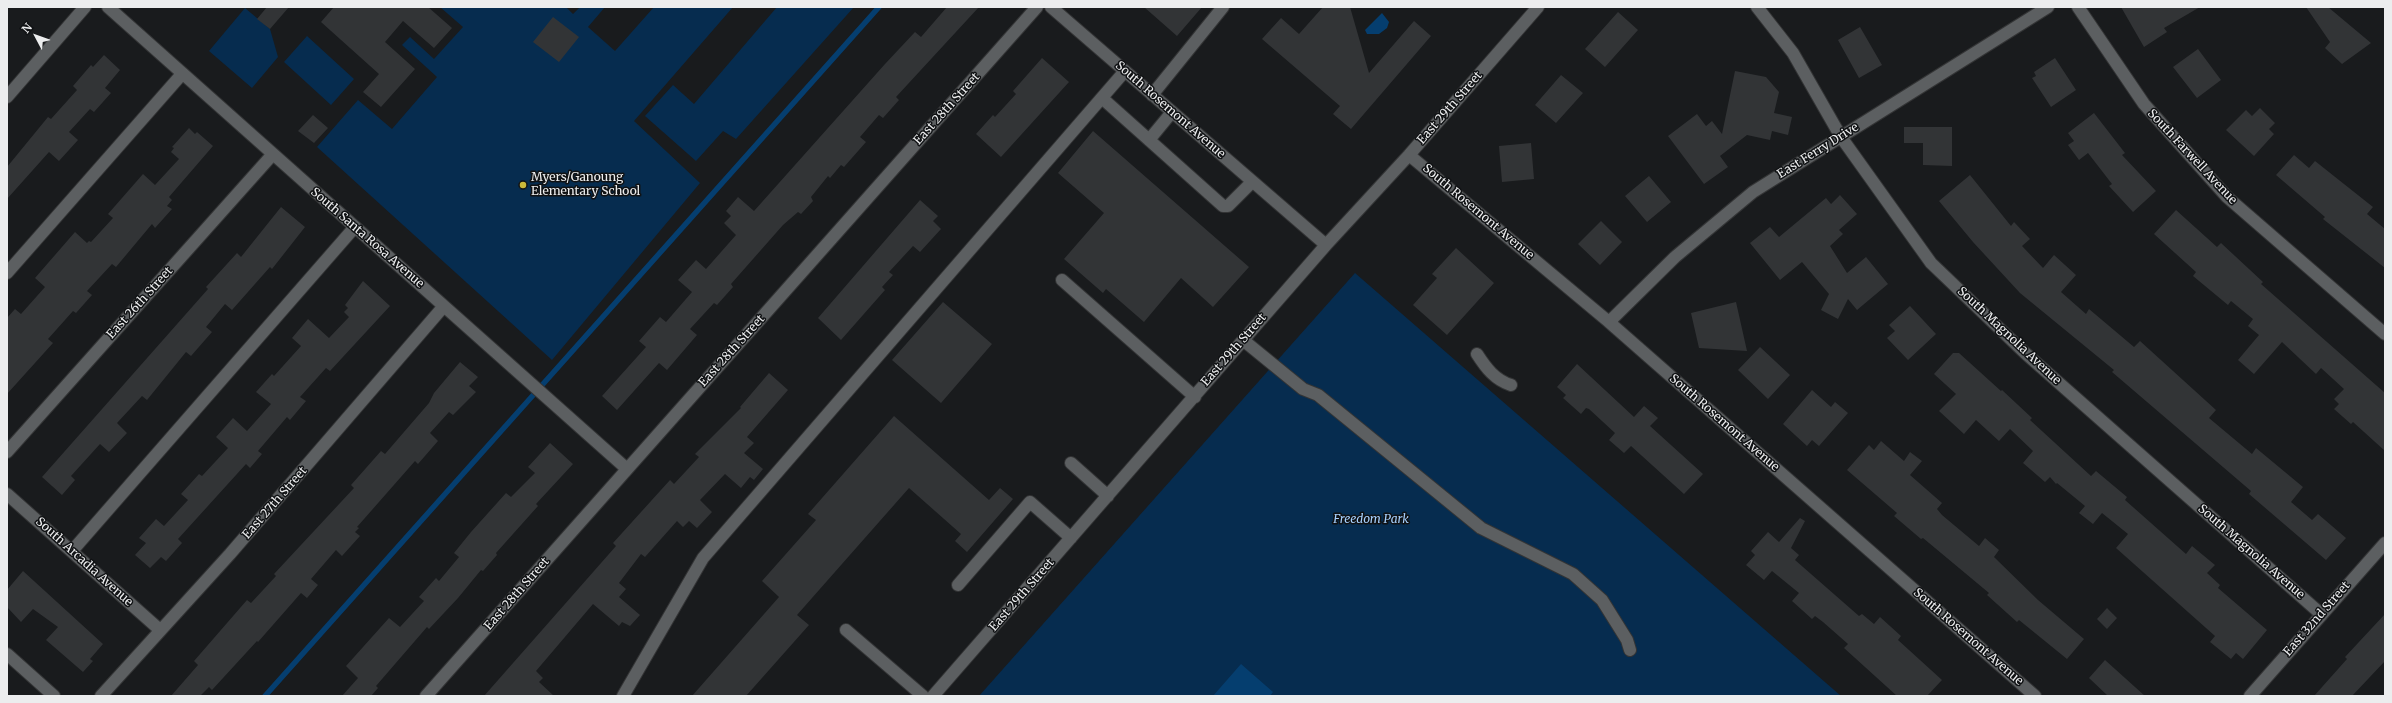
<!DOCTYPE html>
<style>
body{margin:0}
#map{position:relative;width:2392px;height:703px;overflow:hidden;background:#191b1d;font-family:Merriweather,serif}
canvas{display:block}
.frame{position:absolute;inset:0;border:8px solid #ecedee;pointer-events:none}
.north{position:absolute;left:16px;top:16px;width:40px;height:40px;-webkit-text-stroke:3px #101214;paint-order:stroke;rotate:311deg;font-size:11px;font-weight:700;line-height:16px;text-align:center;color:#ecedee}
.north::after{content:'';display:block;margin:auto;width:14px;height:18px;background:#ecedee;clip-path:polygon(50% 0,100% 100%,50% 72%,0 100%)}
</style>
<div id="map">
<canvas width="2392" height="703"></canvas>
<div class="frame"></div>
<div class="north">N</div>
</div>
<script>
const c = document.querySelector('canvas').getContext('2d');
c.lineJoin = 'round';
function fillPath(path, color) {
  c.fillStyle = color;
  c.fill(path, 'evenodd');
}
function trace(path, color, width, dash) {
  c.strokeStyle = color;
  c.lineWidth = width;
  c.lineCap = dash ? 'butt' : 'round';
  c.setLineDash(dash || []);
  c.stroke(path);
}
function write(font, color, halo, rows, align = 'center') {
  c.font = font + ' Merriweather,serif';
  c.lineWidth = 3;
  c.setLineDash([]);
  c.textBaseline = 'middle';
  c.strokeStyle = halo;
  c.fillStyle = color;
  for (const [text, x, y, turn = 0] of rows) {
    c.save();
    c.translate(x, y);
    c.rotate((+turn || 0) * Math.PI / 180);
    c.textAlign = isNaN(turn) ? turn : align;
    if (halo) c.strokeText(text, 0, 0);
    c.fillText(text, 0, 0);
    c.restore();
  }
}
const green = new Path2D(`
 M440 7H566L573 14 580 7H605L588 27 615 51 654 7H733L634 121 700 183 552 360 317 147 358 100 392 129 437 77 402 45 410 37 434 59 463 27Z
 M777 7H854L736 139 723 131 696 161 645 116 673 85 694 104Z
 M245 8 270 29 278 57 252 88 209 51Z
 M307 36 354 79 331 105 284 62Z
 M1355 273 1841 696H979Z`);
const water = new Path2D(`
 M1382 13 1389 22 1387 28 1379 34H1367L1365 30Z
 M1241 664 1273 692 1270 696H1213Z`);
const stream = new Path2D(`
 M265 696 879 7`);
const building = new Path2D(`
 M267 7H289L270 29 257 19Z
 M334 7H428L452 28 434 48 403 21 385 42 415 69 381 107 363 92 379 74 321 22Z
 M947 7H979L896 97 899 100 883 118 879 115 860 137 866 142 844 167 841 165 830 178 828 176 811 197 813 201 801 214 798 212 783 225 731 284 733 287 717 305 714 303 690 329 697 335 667 370 659 363 617 410 602 396 646 347 639 341 660 317 666 322 692 292 678 280 696 260 706 269 736 235 724 223 731 216 726 211 738 197 754 211 885 64 915 32 921 37Z
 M1144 7H1202L1177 36Z
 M1323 7H1350L1369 73 1414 21 1431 36 1351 129 1333 114 1340 106 1262 39 1281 18 1299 34Z
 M2121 7H2200L2164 28 2167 32 2144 47Z
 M2306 7H2328L2371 43 2342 64 2325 48 2330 42Z
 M1618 12 1638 30 1605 67 1585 49Z
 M553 17 579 37 559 62 533 42Z
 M1860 27 1882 65 1859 78 1838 40Z
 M2198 49 2221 80 2197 98 2173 67Z
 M104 55 120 70 105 88 111 93 94 112 90 109 69 132 78 140 59 161 49 152 7 199V167L48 117 51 119 77 90 73 86 91 65 93 67Z
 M1042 58 1069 82 1001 157 976 134 993 115 995 117 1016 94 1013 91Z
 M2055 58 2076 90 2051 107 2032 78 2036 76 2034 72Z
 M1735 71 1766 77 1779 92 1774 113 1792 117 1788 135 1772 131 1770 140 1747 135 1720 156 1728 167 1704 184 1668 136 1697 114 1706 126 1712 121 1722 134Z
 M1561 75 1583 93 1556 123 1535 105Z
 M2260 108 2275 123 2269 129 2274 134 2254 156 2226 130 2246 110 2252 116Z
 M2094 113 2125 153 2122 155 2156 191 2133 212 2109 186 2112 184 2088 153 2079 160 2068 145 2074 141 2068 133Z
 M313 115 328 128 314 143 298 131Z
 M1904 127H1952V166L1923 165V143H1904Z
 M189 128 195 134 197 132 213 146 169 197 172 200 167 206 172 209 155 228 152 224 116 267 112 264 87 291 92 295 76 313 73 311 48 339 53 343 7 394V318L15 309 21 314 45 287 35 278 75 232 87 243 89 241 91 242 113 218 108 214 143 174 155 185 179 159 171 152 174 148 172 147Z
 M1093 131 1249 267 1213 307 1181 278 1144 322 1106 289 1103 293 1064 259 1104 213 1058 173Z
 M1531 143 1534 179 1502 182 1499 146Z
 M2294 155 2309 168 2315 161 2373 207 2367 214 2385 229V268L2323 219 2325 217 2276 175Z
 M1970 175 2011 226 2014 222 2030 239 2022 246 2043 268 2054 255 2076 275 2061 292 2086 314 2089 309 2134 347 2140 341 2216 410 2209 418 2252 454 2256 448 2303 487 2291 502 2312 520 2318 514 2346 538 2326 560 2249 494 2251 491 2112 372 2114 370 2020 293 1973 242 1939 201Z
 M1649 176 1671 202 1647 222 1625 196Z
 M1840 195 1857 214 1839 230 1843 234 1830 246 1847 273 1866 257 1888 284 1857 310 1848 299 1838 319 1821 310 1829 294 1802 262 1780 280 1750 243 1770 227 1779 237 1826 198 1831 204Z
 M920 200 938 216 933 221 941 229 920 252 913 246 889 272 893 275 882 287 885 290 841 340 818 318Z
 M281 207 305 227 272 269 270 267 232 310 225 304 206 327 212 332 191 356 186 352 147 400 142 396 117 423 127 433 109 452 100 444 71 476 75 480 62 495 42 477 208 289 206 287 237 253 241 257Z
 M2176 210 2217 247 2221 243 2263 282 2261 284 2385 393V451L2353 422 2351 424 2334 409 2339 404 2334 399 2344 389 2321 368 2316 374 2282 342 2254 374 2238 360 2259 335 2248 326 2253 319 2231 301 2228 305 2193 276 2196 272 2154 234Z
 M1601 221 1622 242 1600 265 1578 244Z
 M1456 248 1494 283 1447 335 1413 305 1437 278 1432 274Z
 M363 281 390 306 330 371 326 368 300 397 306 401 290 420 287 417 258 451 262 454 250 468 246 464 178 539 182 543 166 561 161 557 150 568 135 555 146 543 139 538 156 519 164 526 188 500 181 494 199 474 202 476 228 448 216 437 233 418 247 431 271 404 256 392 272 374 274 376 301 346 292 338 308 319 329 338 349 317 344 312 348 308 345 305Z
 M943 302 992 344 941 403 892 360Z
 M1736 302 1747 351 1699 348 1691 313Z
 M1910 306 1936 334 1908 360 1887 338 1895 331 1889 325Z
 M1760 347 1790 375 1768 399 1738 370Z
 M1953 353H1959L2001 391 2002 390 2032 418 2030 420 2091 476 2096 471 2127 497 2125 500 2186 554 2192 546 2215 565 2207 573 2220 585 2218 588 2267 630 2243 659 2236 653 2231 659 2210 642 2215 636 2116 548 2128 534 2102 513 2093 524 2079 513 2085 506 2057 483 2056 484 2050 477 2045 482 2023 463 2033 451 2010 429 1999 441 1976 420 1964 434 1939 411 1956 394 1934 374Z
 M460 362 478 377 469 386 476 392 453 415 449 412 430 433 438 441 418 464 415 461 357 527 359 528 355 532 360 536 342 556 336 550 311 579 318 585 307 598 301 593 258 642 257 641 212 690 209 687 200 696H171L198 665 194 661 247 600 251 603 276 576 274 574 354 488 351 485 381 451 385 454 429 403 434 393Z
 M1577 364 1634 417 1644 406 1658 418 1650 426 1703 474 1684 494 1631 446 1624 453 1609 440 1615 433 1589 409 1586 408 1581 414 1563 398 1566 395 1557 387Z
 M769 373 788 390 747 437 754 443 744 453 763 469 754 480 750 477 741 488 725 474 700 500 712 512 697 528 689 521 683 527 677 521 645 557 641 554 619 583 626 589 619 597 640 615 630 626 622 622 619 626 593 604 536 671 543 678 539 682 554 696H484L616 546 613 543 670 480 674 484 699 457 695 454 741 408 740 407Z
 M1812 390 1831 407 1835 402 1848 413 1819 446 1812 440 1807 446 1783 424Z
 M894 416 989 500 1000 488 1013 499 967 552 955 541 961 534 909 488 797 615 809 625 746 696H692L779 597 762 581 816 520 808 514Z
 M1881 441 1904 461 1910 452 1922 461 1910 475 1942 503 1937 509 1942 515 1979 546 1985 538 1999 550 1994 557 2038 600 2084 639 2067 659 2019 620 2017 622 1987 595 1989 593 1923 538 1921 539 1894 516 1897 513 1847 470 1869 445 1874 450Z
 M550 443 573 464 536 504 538 506 496 553 497 555 483 571 481 570 458 598 429 629 427 627 376 686 378 688 371 696H342L358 678 346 666 389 618 400 627 424 601 419 597 436 578 439 581 459 557 454 553 471 532 506 493 511 497 535 473 528 467Z
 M1800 518 1805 521 1791 548 1799 555 1795 560 1859 616 1862 614 1874 624 1880 617 1901 636 1898 640 1942 680 1927 696H1897L1844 648 1848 644 1823 622 1815 616 1812 619 1792 601 1799 593 1772 571 1764 580 1746 565 1755 555 1751 551 1768 532 1779 542Z
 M23 571 103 644 90 659 93 661 83 672 46 640 58 627 33 609 21 622 7 607V590Z
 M2107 608 2117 618 2107 629 2097 619Z
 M2385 614V661L2352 696H2314L2347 659 2345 657Z
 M2105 660 2145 696H2108L2089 678Z`);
const minor = new Path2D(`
 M108 7 627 469
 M1051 7 1326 245
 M1757 7 1793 53 1841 137 1931 263 2025 353 2321 614
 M2078 7 2144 104 2227 197 2385 334
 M1152 95 1223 7
 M7 97 85 7
 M1102 98 1223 206H1228L1252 182
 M1149 140 1172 112
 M1409 155 1609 322 2035 696
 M7 273 182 74
 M1062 280 1195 397
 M1609 322 1675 257 1753 192 2048 7
 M1243 340 1303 389 1318 395 1481 528 1573 574 1602 600 1627 640 1630 650
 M1477 354C1486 368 1495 380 1511 385
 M7 452 273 154
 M1071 463 1108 496
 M7 494 160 630
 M72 551 354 228
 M958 585 1030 502 1071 538
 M846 630 923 696
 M7 654 54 696
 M101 696 230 554 444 306
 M426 696 1037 7
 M623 696 703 558 1125 71
 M933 696 1326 245 1409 155 1538 7
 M2250 696 2385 543`);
const markers = [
 [523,185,4,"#cbb939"]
];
const streetNames = [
 ["East 29th Street",1450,108,-49],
 ["East 28th Street",947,109,-48],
 ["South Rosemont Avenue",1170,110,41],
 ["East Ferry Drive",1818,151,-32],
 ["South Farwell Avenue",2192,157,47],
 ["South Rosemont Avenue",1478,212,40],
 ["South Santa Rosa Avenue",367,238,41],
 ["East 26th Street",140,303,-48],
 ["South Magnolia Avenue",2009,336,43],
 ["East 29th Street",1234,350,-49],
 ["East 28th Street",732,351,-48],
 ["South Rosemont Avenue",1724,423,41],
 ["East 27th Street",275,503,-49],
 ["South Magnolia Avenue",2251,552,41],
 ["South Arcadia Avenue",84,562,42],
 ["East 28th Street",517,594,-49],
 ["East 29th Street",1022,595,-49],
 ["East 32nd Street",2317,619,-49],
 ["South Rosemont Avenue",1968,637,41]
];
const poiNames = [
 ["Myers/Ganoung",531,178],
 ["Elementary School",531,192]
];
const parkNames = [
 ["Freedom Park",1371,520]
];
fillPath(green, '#062c4f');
fillPath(water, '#053e6f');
trace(stream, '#053e6f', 5.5);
fillPath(building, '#323436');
trace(minor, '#333435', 14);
trace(minor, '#5c5f61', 12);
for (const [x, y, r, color] of markers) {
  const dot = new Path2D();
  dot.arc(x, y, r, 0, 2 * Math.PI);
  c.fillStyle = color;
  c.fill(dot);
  trace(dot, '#101214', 1.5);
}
write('12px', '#ecedee', '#101214', streetNames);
write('12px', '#ecedee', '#101214', poiNames, 'left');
write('italic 12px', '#a7d1ff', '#101214', parkNames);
</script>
